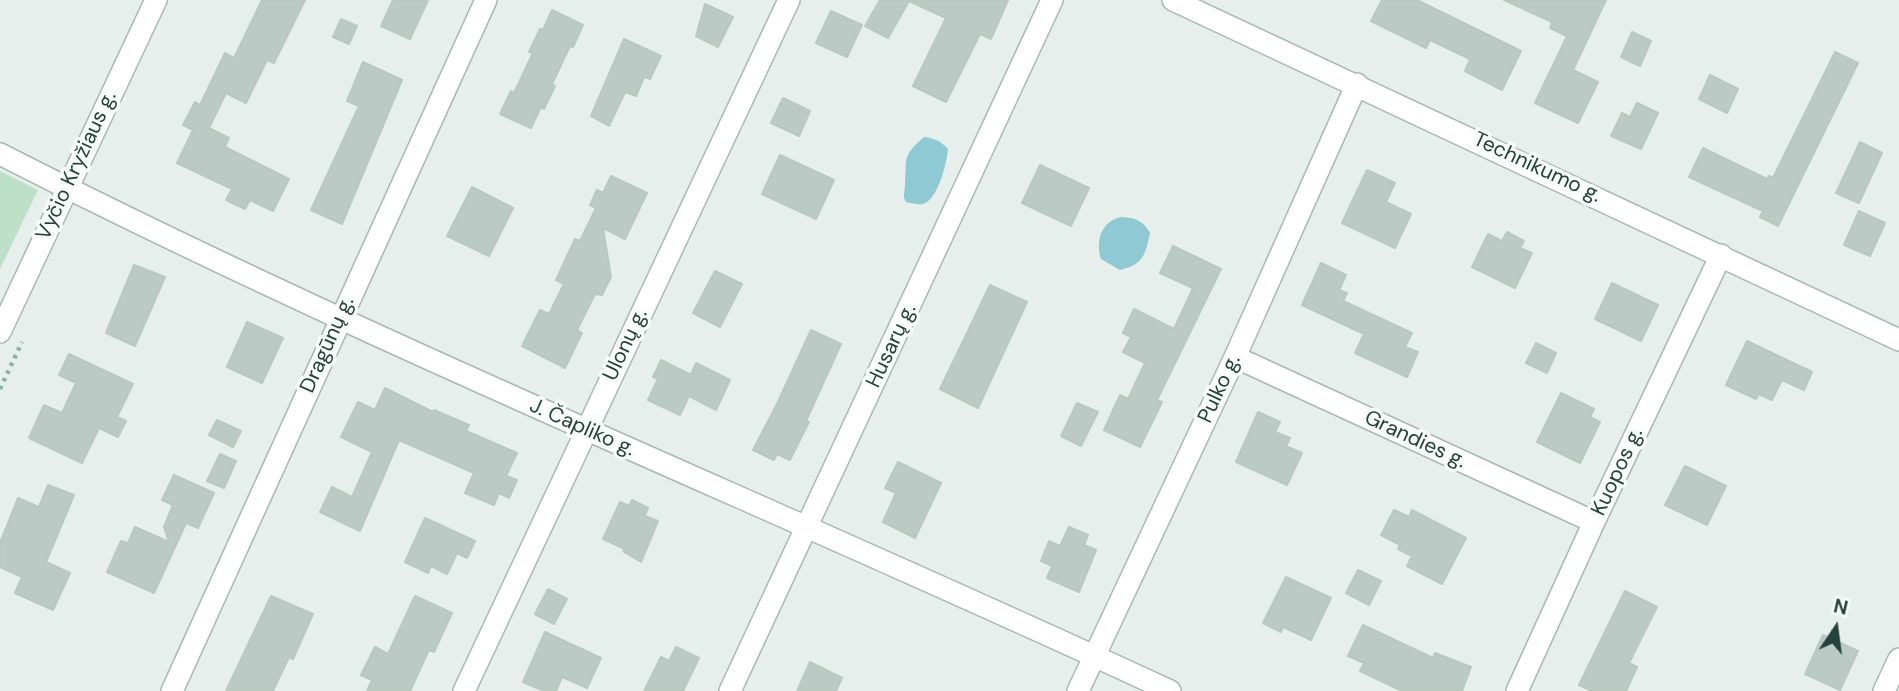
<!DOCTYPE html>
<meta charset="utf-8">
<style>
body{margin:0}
#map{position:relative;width:1899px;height:691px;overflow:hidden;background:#e6efeb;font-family:"DM Sans",sans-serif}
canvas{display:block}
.north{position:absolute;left:1801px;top:593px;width:70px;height:70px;-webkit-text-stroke:5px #f7fbf9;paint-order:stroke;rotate:13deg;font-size:19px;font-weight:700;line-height:28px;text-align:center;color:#24423a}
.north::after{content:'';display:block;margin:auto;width:24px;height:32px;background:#24423a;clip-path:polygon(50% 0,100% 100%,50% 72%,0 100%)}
</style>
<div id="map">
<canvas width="1899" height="691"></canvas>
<div class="north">N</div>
</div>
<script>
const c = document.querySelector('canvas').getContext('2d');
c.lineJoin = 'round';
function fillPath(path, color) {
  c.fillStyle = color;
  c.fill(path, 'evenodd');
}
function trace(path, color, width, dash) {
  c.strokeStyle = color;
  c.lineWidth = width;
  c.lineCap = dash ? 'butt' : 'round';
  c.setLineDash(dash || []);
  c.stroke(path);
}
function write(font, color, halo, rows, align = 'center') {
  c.font = font + ' "DM Sans",sans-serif';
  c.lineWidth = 7;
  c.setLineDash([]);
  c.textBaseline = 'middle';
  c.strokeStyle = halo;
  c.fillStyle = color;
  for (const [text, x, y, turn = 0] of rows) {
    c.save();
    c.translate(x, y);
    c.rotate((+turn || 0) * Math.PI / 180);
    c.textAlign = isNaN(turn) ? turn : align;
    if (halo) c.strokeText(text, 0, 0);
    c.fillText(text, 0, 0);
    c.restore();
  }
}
const green = new Path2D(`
 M0 171 38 190 0 269Z`);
const water = new Path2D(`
 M924 137C934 138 941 141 948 149 947 162 938 200 923 204 918 205 912 203 906 202 902 195 905 193 905 185 907 159 901 157 924 137Z
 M1121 217C1135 218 1143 220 1150 233 1145 255 1144 264 1120 270L1101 259C1095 240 1102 221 1121 217Z`);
const building = new Path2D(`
 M262 0H305L274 63 267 60 246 103 226 93 209 128 229 138 225 147 289 179 273 211 250 200 245 209 226 200 232 189 177 163 193 130 183 125 195 102 200 105 225 53 234 58Z
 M393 0H428L410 39 381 26Z
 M880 0H1008L991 39 980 34 946 102 913 86 946 18 909 1 888 38 865 26Z
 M1382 0H1417L1521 51 1502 90 1465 71 1470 59 1430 40 1426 48 1371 21Z
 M1504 0H1606L1573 70 1598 82 1578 123 1535 103 1567 36 1550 28 1552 22Z
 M705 4 733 17 718 47 696 36Z
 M552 10 583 25 573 47 570 46 552 84 555 86 544 109 541 107 531 128 500 114 511 91 514 93 533 53 529 52 540 29 543 30Z
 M831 11 862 25 847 57 816 43Z
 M341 19 357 26 349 44 333 37Z
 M1632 32 1651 41 1640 66 1621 57Z
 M624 39 661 56 650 79 644 77 636 96 625 92 609 126 591 116Z
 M1835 52 1858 63 1778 226 1760 217 1763 211 1689 177 1703 148 1767 179 1769 176 1773 178Z
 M363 62 402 80 342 224 311 210 359 106 347 101Z
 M1710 75 1738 89 1727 113 1699 99Z
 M783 98 810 111 799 136 771 123Z
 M1637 103 1658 113 1641 149 1611 136 1622 113 1630 117Z
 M1860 142 1882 153 1859 203 1836 193Z
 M780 155 834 180 816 219 762 194Z
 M1040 165 1089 188 1071 226 1022 203Z
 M1367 170 1395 183 1386 202 1411 214 1395 248 1342 223Z
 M611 176 647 193 625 239 603 228 611 277 602 295 595 294 577 330 582 333 565 368 522 346 540 310 549 314 564 284 556 280 575 239 580 241 596 208 590 205 597 190 603 193Z
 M472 187 513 208 489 256 447 236Z
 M1859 211 1885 223 1870 256 1844 245Z
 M1507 232 1524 241 1520 248 1532 253 1515 288 1472 267 1488 234 1502 241Z
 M1173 246 1221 269 1157 400 1162 402 1140 447 1104 430 1120 395 1128 399 1145 363 1123 352 1131 337 1123 333 1134 309 1174 329 1193 288 1160 273Z
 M1321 263 1346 275 1339 290 1347 293 1343 301 1412 333 1405 347 1418 352 1407 377 1355 353 1364 334 1302 305Z
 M134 265 165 277 135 346 106 333Z
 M715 271 742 284 720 327 693 313Z
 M1612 283 1658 305 1641 341 1595 319Z
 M990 285 1027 302 978 408 940 389Z
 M247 322 283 338 262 383 227 367Z
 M811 330 841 344 806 421 809 422 790 460 777 454 774 460 753 450 776 406Z
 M1747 341 1812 372 1804 390 1782 380 1772 400 1759 394 1756 399 1726 385Z
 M1536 343 1556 353 1547 373 1526 363Z
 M69 354 133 384 117 417 126 421 118 437 99 428 82 463 29 438 44 405 62 413 76 383 59 375Z
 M661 360 691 375 696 363 730 380 716 410 689 396 680 415 648 400 658 379 653 377Z
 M385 388 433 412 434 410 469 425 466 431 517 453 506 476 517 480 509 498 499 493 494 505 465 493 474 473 399 440 360 531 320 512 332 487 352 497 372 452 341 437 358 402 375 410Z
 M1561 393 1594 409 1590 417 1600 422 1580 463 1537 442Z
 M1077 403 1098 412 1081 446 1061 436Z
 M1258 412 1280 422 1275 432 1290 438 1286 446 1302 453 1287 485 1236 462Z
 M217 420 241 431 233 447 209 435Z
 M220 454 236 461 224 488 207 481Z
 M898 462 941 483 915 538 883 522 896 493 885 488Z
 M1685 466 1726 486 1707 525 1665 505Z
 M174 475 214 493 198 528 186 523 154 593 107 572 121 541 128 543 135 527 169 542 164 527 173 505 162 500Z
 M48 485 74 495 46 562 70 573 53 610 15 593 22 577 0 567V543L18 498 39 507Z
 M632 500 648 508 645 516 658 521 641 562 624 552 623 548 603 539 620 502 629 506Z
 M1394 510 1409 517 1412 510 1466 538 1442 584 1407 566 1412 556 1398 549 1400 545 1381 535Z
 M425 518 475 541 467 558 457 553 447 574 431 566 428 573 405 562Z
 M1069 527 1088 535 1084 545 1096 550 1079 592 1047 578 1052 566 1041 561 1049 541 1060 546Z
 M1358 570 1381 581 1369 605 1346 593Z
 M1286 577 1331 598 1311 640 1283 627 1281 632 1263 623Z
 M548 589 567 599 554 624 535 614Z
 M1625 591 1657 607 1629 663 1637 667 1626 691H1592L1579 685Z
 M271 596 313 614 293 659 289 657 273 691H226Z
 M415 596 452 613 434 652 429 650 410 691H367L372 680 361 675 375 647 388 654Z
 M1363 625 1433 658 1435 653 1471 667 1462 691H1402L1360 671 1364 663 1348 656Z
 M545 632 601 658 587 688 562 677 556 691H544L523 682Z
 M1823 635 1858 651 1840 690 1805 674Z
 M676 647 699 658 683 691H644L661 657 669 661Z
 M810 662 842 678 836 691H797Z`);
const path = new Path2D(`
 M0 389 22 342`);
const minor = new Path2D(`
 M1173 0 1899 340
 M0 154C382 349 781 510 1170 691
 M0 332 156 0
 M1235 357 1594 522
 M172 691 486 0
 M464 691 789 0
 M730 691 1052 0
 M1078 691 1235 357 1357 84
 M1517 691 1594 522 1721 255
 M1884 691 1899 659`);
const streetNames = [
 ["Vyčio Kryžiaus g.",77,166,-65],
 ["Technikumo g.",1537,168,25],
 ["Dragūnų g.",328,345,-66],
 ["Ulonų g.",626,345,-65],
 ["Husarų g.",892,346,-65],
 ["Pulko g.",1220,389,-65],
 ["J. Čapliko g.",582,428,24],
 ["Grandies g.",1415,440,25],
 ["Kuopos g.",1618,472,-65]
];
fillPath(green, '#bfe0c8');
fillPath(water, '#8ec9d4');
fillPath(building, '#bbcac4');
trace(building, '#b8c9c2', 2);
trace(minor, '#a8b8b2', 24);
trace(path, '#86b3a5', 4.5, [3.5, 5]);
trace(minor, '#fff', 21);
write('21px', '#24423a', '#f7fbf9', streetNames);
</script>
